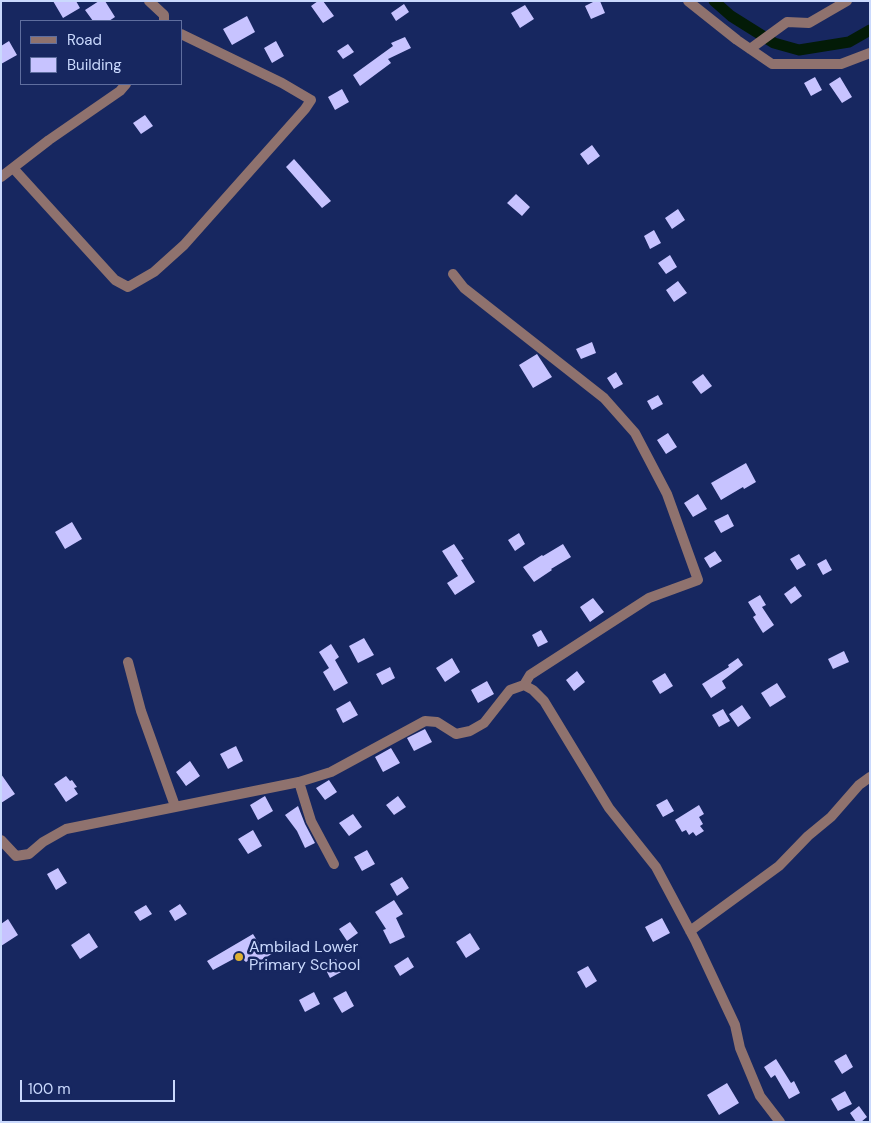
<!DOCTYPE html>
<style>
body{margin:0}
#map{position:relative;width:871px;height:1123px;overflow:hidden;background:#172760;font-family:"DM Sans",sans-serif}
canvas{display:block}
.frame{position:absolute;inset:0;border:2px solid #cad9fd;pointer-events:none}
.legend{position:absolute;left:20px;top:20px;width:162px;height:65px;box-sizing:border-box;background:#172760;border:1px solid #5f6e9f;margin:0;padding:6px 9px;list-style:none;font-size:15px;color:#cad9fd}
.legend li{display:flex;align-items:center;gap:10px;height:25px}
.legend b{width:25px;border:1px solid #5f6e9f}
.scale{position:absolute;left:20px;top:1080px;width:155px;height:22px;box-sizing:border-box;border:2px solid #cad9fd;border-top:0;padding-left:6px;font-size:15px;line-height:18px;white-space:nowrap;color:#cad9fd;-webkit-text-stroke:4px #172760;paint-order:stroke}
</style>
<div id="map">
<canvas width="871" height="1123"></canvas>
<div class="frame"></div>
<ul class="legend">
<li><b style="height:6px;background:#8f726e"></b>Road</li>
<li><b style="height:14px;background:#c7c3ff"></b>Building</li>
</ul>
<div class="scale">100 m</div>
</div>
<script>
const c = document.querySelector('canvas').getContext('2d');
c.lineJoin = 'round';
function trace(path, color, width, dash) {
  c.strokeStyle = color;
  c.lineWidth = width;
  c.lineCap = dash ? 'butt' : 'round';
  c.setLineDash(dash || []);
  c.stroke(path);
}
function fillPath(path, color) {
  c.fillStyle = color;
  c.fill(path, 'evenodd');
}
function write(font, color, halo, rows, align = 'center') {
  c.font = font + ' "DM Sans",sans-serif';
  c.lineWidth = 5;
  c.setLineDash([]);
  c.textBaseline = 'middle';
  c.strokeStyle = halo;
  c.fillStyle = color;
  for (const [text, x, y, turn = 0] of rows) {
    c.save();
    c.translate(x, y);
    c.rotate((+turn || 0) * Math.PI / 180);
    c.textAlign = isNaN(turn) ? turn : align;
    if (halo) c.strokeText(text, 0, 0);
    c.fillText(text, 0, 0);
    c.restore();
  }
}
const canal = new Path2D(`
 M714 1 731 16 774 43 799 50 849 42 870 30`);
const building = new Path2D(`
 M53 1H76L80 8 63 18Z
 M99 1H105L115 17 109 21H93L85 10Z
 M318 1H323L334 16 323 23 311 6Z
 M595 1H600L605 13 591 19 585 6Z
 M404 4 409 12 396 21 391 13Z
 M525 5 534 19 520 28 511 13Z
 M247 16 255 32 232 45 223 29Z
 M405 37 411 48 388 59 391 63 360 86 353 75 393 46 391 43Z
 M9 41 17 55 1 64V46Z
 M276 41 284 56 272 63 264 48Z
 M348 44 354 52 343 59 337 51Z
 M815 77 822 90 811 96 804 83Z
 M840 77 852 97 842 103 829 84Z
 M342 89 349 102 335 110 328 97Z
 M145 115 153 126 141 134 133 123Z
 M592 145 600 156 588 165 580 154Z
 M294 159 331 201 322 208 286 167Z
 M516 194 530 207 522 216 507 203Z
 M678 209 685 220 672 229 665 218Z
 M654 230 661 243 650 249 644 236Z
 M670 255 677 267 666 274 658 263Z
 M678 281 687 293 674 302 666 290Z
 M592 342 596 353 581 359 576 349Z
 M537 354 552 377 533 388 519 365Z
 M616 372 623 384 614 389 607 378Z
 M703 374 712 386 701 394 692 382Z
 M658 395 663 404 652 410 647 401Z
 M668 433 677 447 666 454 657 440Z
 M746 463 756 482 744 489 743 487 721 500 711 483Z
 M698 494 707 509 693 517 684 503Z
 M728 514 734 526 721 533 714 521Z
 M72 522 82 539 65 549 55 532Z
 M519 533 525 544 515 551 508 540Z
 M454 544 464 559 461 560 475 582 455 595 447 583 458 576 442 551Z
 M563 544 571 557 551 569 552 570 534 582 523 567 542 555 543 556Z
 M715 551 722 561 710 568 704 558Z
 M799 554 806 565 797 570 790 559Z
 M826 559 832 570 823 575 817 564Z
 M795 586 802 596 791 604 784 594Z
 M760 595 766 605 762 607 774 625 763 633 753 617 756 615 748 602Z
 M593 598 604 612 590 622 580 607Z
 M541 630 548 642 538 647 532 635Z
 M364 638 374 655 358 663 349 646Z
 M331 644 339 657 335 660 348 683 334 691 323 672 329 668 319 652Z
 M844 651 849 662 833 669 828 659Z
 M452 658 460 672 445 682 436 668Z
 M738 658 743 665 722 681 726 688 711 698 702 684 729 667 728 665Z
 M390 667 395 678 382 685 376 674Z
 M577 671 585 682 574 691 566 680Z
 M665 673 673 686 660 694 652 681Z
 M487 681 494 694 478 703 471 690Z
 M777 683 786 697 770 707 761 693Z
 M350 701 358 715 343 723 336 709Z
 M742 705 751 718 738 727 729 714Z
 M723 709 730 721 719 727 712 715Z
 M425 729 432 742 414 751 407 738Z
 M236 746 243 761 228 769 220 754Z
 M391 748 400 763 383 772 375 757Z
 M190 761 200 776 186 786 176 772Z
 M1 774 15 794 1 803Z
 M66 776 70 781 72 780 77 787 74 788 78 794 66 802 54 784Z
 M329 780 337 792 325 800 316 788Z
 M265 796 273 811 258 820 250 805Z
 M398 796 406 807 394 815 386 805Z
 M667 799 674 811 663 817 656 805Z
 M699 805 704 814 699 817 703 824 700 826 704 831 696 836 693 832 689 835 686 830 682 832 675 820Z
 M298 806 305 824 315 843 305 848 297 831 285 815Z
 M353 814 362 827 349 836 339 823Z
 M253 830 262 846 248 854 238 839Z
 M367 850 375 864 362 871 354 857Z
 M58 868 67 883 56 890 47 874Z
 M402 877 409 888 397 896 390 884Z
 M394 900 403 914 396 918 405 937 390 944 383 930 386 929 375 912Z
 M180 904 187 914 175 921 169 911Z
 M146 905 152 914 140 921 134 912Z
 M662 918 670 933 653 942 645 927Z
 M8 919 18 935 1 946V924Z
 M350 922 358 933 347 941 339 929Z
 M89 933 98 947 80 959 71 945Z
 M470 933 480 949 466 958 456 942Z
 M253 934 263 950 284 947 256 963 252 958 246 962 239 956 213 970 207 961Z
 M408 957 414 967 400 976 394 966Z
 M336 959 343 971 330 978 324 966Z
 M588 966 597 981 586 988 577 972Z
 M346 991 354 1006 342 1013 333 998Z
 M314 992 320 1004 305 1012 299 1000Z
 M846 1054 853 1067 842 1074 834 1061Z
 M776 1059 791 1083 794 1081 800 1093 789 1099 775 1075 771 1078 764 1067Z
 M727 1083 739 1103 719 1115 707 1095Z
 M845 1091 852 1104 838 1111 831 1099Z
 M859 1106 867 1117 861 1122H856L850 1113Z`);
const minor = new Path2D(`
 M149 1 164 15V21
 M688 1 737 40 772 64H841L870 53
 M750 49 787 22 809 23 847 1
 M13 168 115 280 128 287 154 272 184 245 305 109 311 100 282 83 181 34
 M1 177 49 140 120 91 126 84
 M453 274 464 288 604 398 635 433 667 494 698 580 649 598 530 675 524 685
 M128 662 141 711 175 806
 M299 782 311 821 334 864
 M1 840 16 856 29 854 43 842 66 829 299 782 331 772 425 721 437 722 456 734 470 731 484 723 510 690 524 685 533 690 544 701 609 808 656 867 696 942 735 1025 740 1048 760 1096 780 1122
 M690 931 779 866 808 836 831 817 859 785 870 777`);
const markers = [
 [239,957,5,"#deb133"]
];
const poiNames = [
 ["Ambilad Lower",249,948],
 ["Primary School",249,966]
];
trace(canal, '#031b07', 11);
fillPath(building, '#c7c3ff');
trace(minor, '#8f726e', 10);
for (const [x, y, r, color] of markers) {
  const dot = new Path2D();
  dot.arc(x, y, r, 0, 2 * Math.PI);
  c.fillStyle = color;
  c.fill(dot);
  trace(dot, '#172760', 2);
}
write('16px', '#cad9fd', '#172760', poiNames, 'left');
</script>
